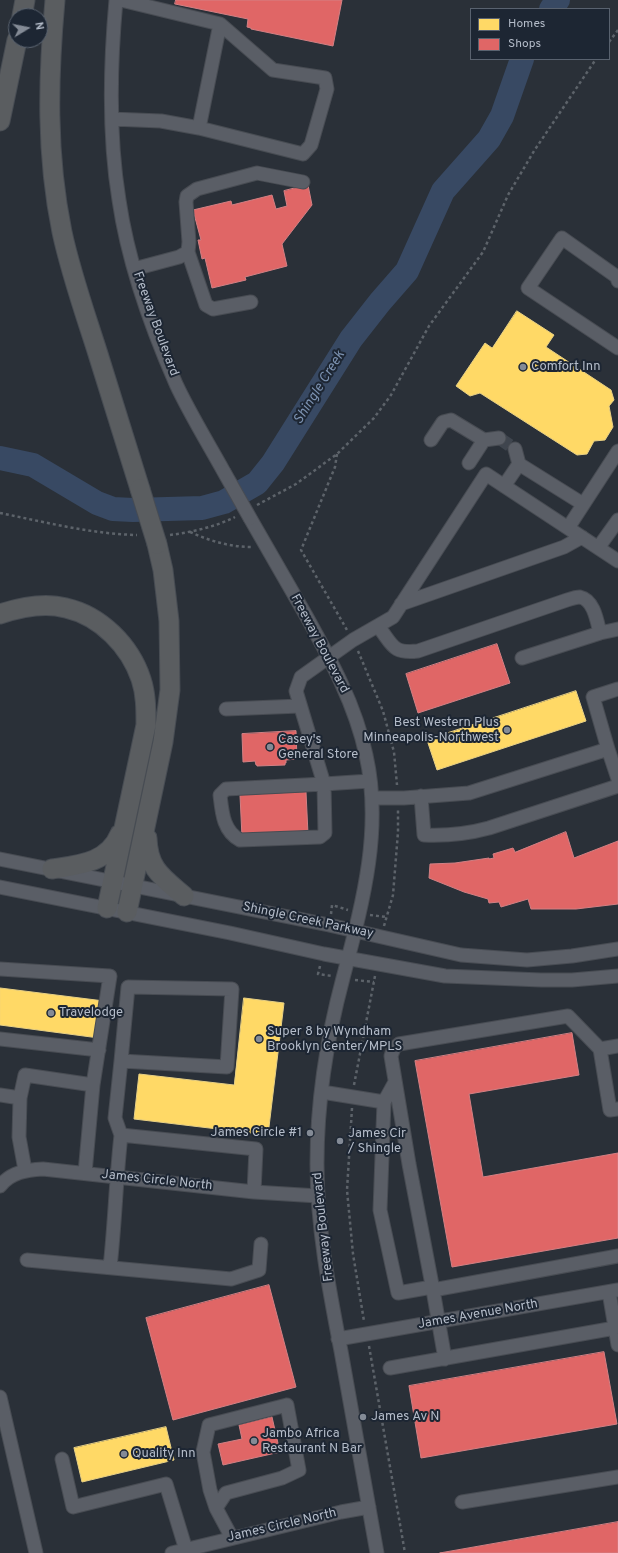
<!DOCTYPE html>
<style>
body{margin:0}
#map{position:relative;width:618px;height:1553px;overflow:hidden;background:#2a3038;font-family:Overpass,sans-serif}
canvas{display:block}
.legend{position:absolute;left:470px;top:8px;width:140px;height:52px;box-sizing:border-box;background:#1d2633;border:1px solid #59626f;margin:0;padding:5px 7px;list-style:none;font-size:12px;color:#b4bcc9}
.legend li{display:flex;align-items:center;gap:8px;height:20px}
.legend b{width:20px;border:1px solid #59626f}
.north{position:absolute;left:8px;top:8px;width:40px;height:40px;box-sizing:border-box;background:#1d2633;border:1px solid #59626f;border-radius:50%;rotate:80deg;font-size:11px;font-weight:700;line-height:16px;text-align:center;color:#b4bcc9}
.north::after{content:'';display:block;margin:auto;width:14px;height:18px;background:#848b96;clip-path:polygon(50% 0,100% 100%,50% 72%,0 100%)}
</style>
<div id="map">
<canvas width="618" height="1553"></canvas>
<ul class="legend">
<li><b style="height:11px;background:#ffd966"></b>Homes</li>
<li><b style="height:11px;background:#e06666"></b>Shops</li>
</ul>
<div class="north">N</div>
</div>
<script>
const c = document.querySelector('canvas').getContext('2d');
c.lineJoin = 'round';
function fillPath(path, color) {
  c.fillStyle = color;
  c.fill(path, 'evenodd');
}
function trace(path, color, width, dash) {
  c.strokeStyle = color;
  c.lineWidth = width;
  c.lineCap = dash ? 'butt' : 'round';
  c.setLineDash(dash || []);
  c.stroke(path);
}
function write(font, color, halo, rows, align = 'center') {
  c.font = font + ' Overpass,sans-serif';
  c.lineWidth = 4;
  c.setLineDash([]);
  c.textBaseline = 'middle';
  c.strokeStyle = halo;
  c.fillStyle = color;
  for (const [text, x, y, turn = 0] of rows) {
    c.save();
    c.translate(x, y);
    c.rotate((+turn || 0) * Math.PI / 180);
    c.textAlign = isNaN(turn) ? turn : align;
    if (halo) c.strokeText(text, 0, 0);
    c.fillText(text, 0, 0);
    c.restore();
  }
}
const homes = new Path2D(`
 M517 311 554 335 546 347 611 390 614 400 609 406 613 427 605 440 594 441 587 454 577 455 480 393 470 396 456 386 485 343 492 348Z
 M576 691 586 721 437 770 427 740Z
 M0 988 104 1001 99 1038 0 1025Z
 M244 998 284 1003 268 1135 134 1119 139 1074 234 1085Z
 M166 1427 174 1460 82 1482 74 1448Z`);
const shops = new Path2D(`
 M176 0H342L333 46 251 29V28L247 27 248 19 175 4Z
 M308 185 312 205 282 244 287 266 245 277 246 280 212 288 205 258 202 259 198 240H201L193 210 231 201 232 205 272 195 276 209 287 206 284 191Z
 M497 644 510 683 418 713 406 674Z
 M296 731 297 759 286 760V763H285V765L257 766V765H256L255 761 243 762 242 734Z
 M306 792 308 834 242 837 240 795Z
 M566 832 574 858 618 841V904L576 909H531L528 899 501 907 499 902 489 903 488 899 464 892 429 878 430 864 455 863 489 858V859L494 858 493 854 513 848 515 852Z
 M572 1033 579 1075 469 1094 483 1177 618 1153V1238L452 1267 415 1061Z
 M269 1285 296 1387 173 1420 146 1318Z
 M604 1352 617 1424 421 1458 409 1386Z
 M272 1417 280 1452 223 1465 218 1444 242 1439 239 1425Z
 M618 1522V1553H440Z`);
const river = new Path2D(`
 M551 9 558 0
 M0 458 33 465 97 503 113 509 133 510 202 508 224 502 257 483 273 463 351 339 380 302 407 271 443 191 489 139 502 116 522 59`);
const minorTunnel = new Path2D(`
 M499 438 515 449`);
const path = new Path2D(`
 M609 42 618 30
 M337 454 335 467 301 550 347 630
 M257 505 296 484 337 454 374 418 391 395 429 326 483 252 508 195 534 151 596 59
 M0 513C45 522 91 534 137 535
 M190 532C210 541 230 547 252 547
 M170 535C192 532 215 527 235 517
 M358 651 383 711 394 752 397 785
 M331 914 332 905 348 910
 M370 915 386 917
 M384 926 393 895 398 832V810
 M320 966 318 974 332 976
 M355 980 374 982
 M354 1085 375 976
 M352 1108 347 1190 353 1254 364 1321
 M369 1346 405 1553`);
const minor = new Path2D(`
 M116 0C110 66 108 133 119 200 128 262 151 327 176 384 190 414 208 443 224 472
 M112 119 161 121 199 128 220 24 121 0
 M199 128 303 154 311 145 327 89 325 78 273 70 220 24
 M188 252 206 305 213 309 251 302
 M134 269 179 257 188 252 189 242 186 202 187 196 197 189 257 173 303 182
 M618 281 617 277 562 238 528 288 618 348
 M431 440 443 422 451 420 484 440
 M469 463 484 440 499 438
 M519 464 583 504
 M504 486 519 464 515 449
 M250 518C268 549 286 581 304 612 329 657 355 703 366 755 383 830 362 905 343 978 327 1038 317 1102 317 1164 317 1227 329 1289 341 1351 353 1418 365 1486 377 1553
 M568 528 618 451
 M598 548 618 520
 M401 604 564 547 582 537
 M378 626C393 645 392 654 418 651L567 600C570 599 576 597 580 597 594 600 597 621 600 633L618 629
 M522 658 600 633
 M226 709 300 706
 M608 749 618 779
 M370 781 324 784 296 691 301 677 353 640 393 617 486 474 618 561
 M324 784 325 833 320 837 240 840C223 831 222 812 220 795L226 789Z
 M421 796 424 835C447 836 467 834 489 828L618 786
 M372 798H404L469 793 608 749 593 697 618 689
 M0 859 329 925 461 955 527 960 572 956 618 949
 M0 887 230 933 324 954 445 976 541 980H572L618 976
 M0 969 110 976 93 1085
 M0 1039 99 1050
 M600 1049 610 1110 618 1109
 M395 1082 384 1102 380 1210 398 1293 432 1287
 M322 1092 384 1102
 M0 1095 20 1098
 M121 1135 115 1118 121 1061 227 1067 232 989 128 987 121 1061
 M25 1170 19 1137 20 1098 25 1075 93 1085 85 1173
 M0 1186C11 1172 27 1170 43 1169L254 1192 318 1196
 M27 1260 231 1279 259 1270 261 1244
 M110 1267C115 1223 116 1179 121 1135L256 1149 254 1192
 M433 1290 409 1164 391 1056 394 1048 399 1044 568 1016 600 1049 618 1046
 M609 1292 618 1345
 M338 1339 618 1290
 M445 1359 433 1290 618 1256
 M390 1368 615 1328
 M0 1397 36 1553
 M62 1459 73 1507 166 1484 186 1550
 M462 1502 618 1477
 M216 1508 226 1493 282 1478 299 1470 287 1405 209 1425 203 1452 210 1490 216 1508 232 1538
 M172 1553 341 1512 369 1507`);
const highway = new Path2D(`
 M55 0C48 78 46 154 62 232 71 274 85 313 98 354 112 399 126 444 140 489
 M22 16 25 0
 M0 121 17 40
 M0 614C21 607 44 602 66 608 101 616 130 646 141 679 146 694 146 709 146 725L107 908
 M147 838C148 869 162 877 184 896
 M52 869C79 865 108 863 120 834
 M127 912 163 742 170 690 169 621 163 570 157 544`);
const minorBridge = new Path2D(`
 M224 472 250 518`);
const highwayBridge = new Path2D(`
 M140 489 157 544`);
const markers = [
 [523,367,4,"#848b96"],
 [507,730,4,"#848b96"],
 [270,747,4,"#848b96"],
 [51,1013,4,"#848b96"],
 [259,1039,4,"#848b96"],
 [310,1133,4,"#848b96"],
 [340,1141,4,"#848b96"],
 [363,1417,4,"#848b96"],
 [254,1441,4,"#848b96"],
 [124,1454,4,"#848b96"]
];
const streetNames = [
 ["Freeway Boulevard",155,324,70],
 ["Freeway Boulevard",319,644,62],
 ["Shingle Creek Parkway",308,921,12],
 ["James Circle North",157,1181,6],
 ["Freeway Boulevard",324,1227,-96],
 ["James Avenue North",478,1315,-10],
 ["James Circle North",282,1526,-13]
];
const poiNames = [
 ["Comfort Inn",531,367],
 ["Best Western Plus",499,723,"right"],
 ["Minneapolis-Northwest",499,738,"right"],
 ["Casey's",278,740],
 ["General Store",278,755],
 ["Travelodge",59,1013],
 ["Super 8 by Wyndham",267,1032],
 ["Brooklyn Center/MPLS",267,1047],
 ["James Circle #1",302,1133,"right"],
 ["James Cir",348,1134],
 ["/ Shingle",348,1149],
 ["James Av N",371,1417],
 ["Jambo Africa",262,1434],
 ["Restaurant N Bar",262,1449],
 ["Quality Inn",132,1454]
];
const waterNames = [
 ["Shingle Creek",320,388,-58]
];
fillPath(homes, '#ffd966');
trace(homes, '#e8d084', 1);
fillPath(shops, '#e06666');
trace(shops, '#d38084', 1);
trace(river, '#384963', 24);
trace(minorTunnel, '#3f454e', 13, [13, 6]);
trace(minor, '#484c53', 15);
trace(highway, '#474c53', 21);
trace(path, '#5d636a', 2.5, [3, 3]);
trace(minor, '#5a5e66', 13);
trace(highway, '#5a5d60', 19);
trace(minorBridge, '#484c53', 15, []);
trace(highwayBridge, '#474c53', 21, []);
trace(minorBridge, '#5a5e66', 13);
trace(highwayBridge, '#5a5d60', 19);
for (const [x, y, r, color] of markers) {
  const dot = new Path2D();
  dot.arc(x, y, r, 0, 2 * Math.PI);
  c.fillStyle = color;
  c.fill(dot);
  trace(dot, '#1d2633', 1.5);
}
write('13px', '#b4bcc9', '#1d2633', streetNames);
write('13px', '#b4bcc9', '#1d2633', poiNames, 'left');
write('italic 14px', '#7c92b1', '#1d2633', waterNames);
</script>
